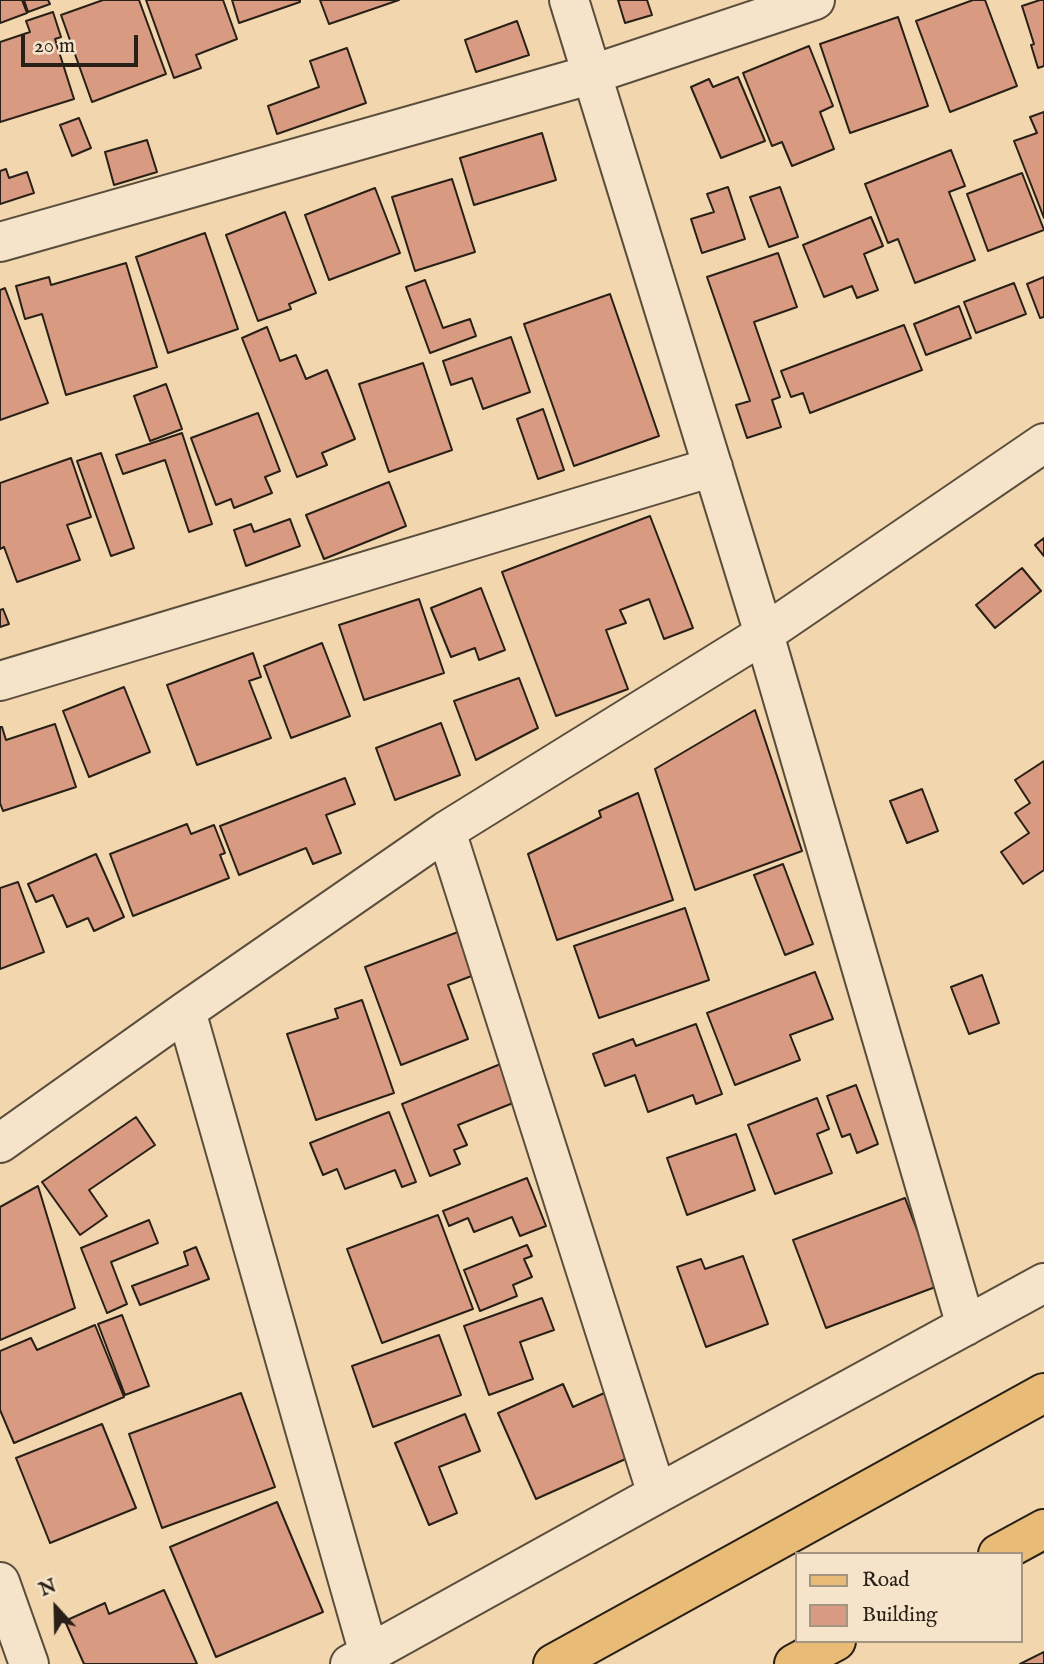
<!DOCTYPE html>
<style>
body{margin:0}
#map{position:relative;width:1044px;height:1664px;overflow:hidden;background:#f1d6ae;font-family:"IM FELL English",serif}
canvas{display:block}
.legend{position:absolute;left:795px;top:1552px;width:228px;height:91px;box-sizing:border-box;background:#f6e4ca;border:2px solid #a49582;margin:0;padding:9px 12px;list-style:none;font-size:21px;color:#281f16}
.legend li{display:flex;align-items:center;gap:14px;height:35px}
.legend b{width:35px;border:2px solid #a49582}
.north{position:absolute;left:21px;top:1573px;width:70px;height:70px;-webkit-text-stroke:5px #f6e4ca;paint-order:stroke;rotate:338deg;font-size:19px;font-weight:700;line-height:28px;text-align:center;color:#281f16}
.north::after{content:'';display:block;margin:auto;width:24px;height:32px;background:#281f16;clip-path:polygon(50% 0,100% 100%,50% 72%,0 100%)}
.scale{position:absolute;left:21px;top:35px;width:117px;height:32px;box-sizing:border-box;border:4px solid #281f16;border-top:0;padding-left:9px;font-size:21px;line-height:24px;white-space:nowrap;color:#281f16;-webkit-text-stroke:5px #f6e4ca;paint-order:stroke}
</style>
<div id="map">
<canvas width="1044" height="1664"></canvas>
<ul class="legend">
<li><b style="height:9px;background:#e8bb77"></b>Road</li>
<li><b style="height:19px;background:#d89b82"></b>Building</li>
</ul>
<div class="north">N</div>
<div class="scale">20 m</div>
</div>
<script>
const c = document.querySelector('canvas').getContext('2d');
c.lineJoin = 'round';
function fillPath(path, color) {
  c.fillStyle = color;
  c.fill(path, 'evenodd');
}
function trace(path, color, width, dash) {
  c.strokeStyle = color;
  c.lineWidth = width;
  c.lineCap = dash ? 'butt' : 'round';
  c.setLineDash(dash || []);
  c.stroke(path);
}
const building = new Path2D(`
 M0 0H22L27 13 0 23Z
 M24 0H48L50 4 28 12Z
 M103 0H139L166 74 92 102 61 15Z
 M146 0H223L237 39 196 55 201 68 174 78Z
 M232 0H300V2L239 23Z
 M320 0H399L329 24Z
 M618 0H647L652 15 625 23Z
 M973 0H985L1017 86 950 112 916 21Z
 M1040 0H1044V66L1038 68 1031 45 1034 44 1022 6Z
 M53 12 61 37 55 39 74 99 0 122V42L30 32 26 21Z
 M898 17 928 106 850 133 820 44Z
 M517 21 529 55 476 72 465 40Z
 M809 46 833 106 820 112 834 149 792 166 782 142 772 146 743 73Z
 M347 48 366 103 277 134 268 106 319 87 310 61Z
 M738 77 765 141 721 158 691 87 709 79 713 87Z
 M1044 112V218L1014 141 1037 133 1030 117Z
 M79 118 91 148 72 156 60 125Z
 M542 133 556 180 474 205 460 158Z
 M147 140 157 172 114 185 105 152Z
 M951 150 965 186 949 192 975 260 915 283 898 239 888 243 865 184Z
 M6 169 9 178 27 172 34 193 0 204V171Z
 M1022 173 1044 230 988 251 967 194Z
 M452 179 475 252 415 271 392 197Z
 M728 187 745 239 702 253 691 219 714 212 707 194Z
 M780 187 798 237 769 247 750 197Z
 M375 188 400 253 329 280 305 215Z
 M285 212 316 293 289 304 291 309 258 321 226 235Z
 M871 217 883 246 864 254 878 290 857 298 852 286 824 297 803 245Z
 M205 233 238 329 168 353 136 257Z
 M778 253 797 307 754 322 780 397 772 400 781 427 747 438 736 405 750 401 707 277Z
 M126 263 157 367 66 395 42 314 25 319 16 286 49 277 51 285Z
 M1044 277V317L1040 318 1027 284Z
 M425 280 443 328 470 319 476 336 430 353 406 287Z
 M1014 283 1026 314 976 333 964 302Z
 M5 288 48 403 0 420V290Z
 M610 294 659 436 574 466 524 324Z
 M959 306 971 338 926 355 914 324Z
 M904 325 922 370 810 413 803 393 791 397 781 371Z
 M267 327 280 361 296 355 306 379 327 370 355 439 322 453 327 465 297 477 242 338Z
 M511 337 530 392 483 409 472 378 451 385 443 361Z
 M423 363 452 450 389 472 359 384Z
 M166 384 182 429 150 441 134 396Z
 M543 409 564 470 538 479 517 419Z
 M258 413 280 471 265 477 272 493 234 508 231 499 216 505 191 438Z
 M182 433 212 524 189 532 165 460 123 474 116 455Z
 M101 453 134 548 111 556 77 461Z
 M71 458 91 517 67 525 80 560 17 582 4 547 0 549V483Z
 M389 482 406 526 324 559 306 515Z
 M650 516 693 628 664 639 649 599 620 610 626 623 606 630 628 689 556 716 502 572Z
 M290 519 300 546 246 566 234 530 251 524 254 532Z
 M1044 538V556L1035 545Z
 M1022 568 1041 591 995 628 976 605Z
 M481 588 505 650 479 660 475 648 451 657 431 608Z
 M419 599 444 673 364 700 339 625Z
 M3 609 9 624 0 627V610Z
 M322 643 350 716 291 738 264 666Z
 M253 653 261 677 249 681 271 738 197 765 167 685Z
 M519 678 538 728 476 760 454 701Z
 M124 687 150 752 89 777 63 711Z
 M755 710 802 851 695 890 655 769Z
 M441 723 460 775 395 800 376 748Z
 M55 724 76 787 3 811 0 803V727H2L6 740Z
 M1044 761V870L1023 884 1001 852 1029 833 1015 813 1030 803 1015 780Z
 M345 778 355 804 326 815 341 853 313 864 306 848 239 875 220 826Z
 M922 789 938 831 907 843 890 801Z
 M638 793 673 900 557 940 528 854 601 817 599 811Z
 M187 824 191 834 214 825 225 853 220 855 229 878 133 916 110 854Z
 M96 854 124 917 94 931 88 918 67 927 53 895 36 902 28 884Z
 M783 864 813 944 785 955 754 875Z
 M18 882 44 952 0 969V888Z
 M685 908 709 980 599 1018 574 946Z
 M466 929 482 972 448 985 468 1039 401 1065 365 967Z
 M815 972 833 1019 790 1035 800 1060 735 1085 707 1013Z
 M982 975 999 1023 969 1034 951 987Z
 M362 1000 394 1093 316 1120 287 1034 338 1018 335 1009Z
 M696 1024 722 1094 696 1104 693 1095 648 1112 635 1075 605 1086 593 1054 633 1039 636 1046Z
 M508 1061 523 1099 458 1125 467 1145 454 1150 460 1164 430 1176 402 1104Z
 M856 1085 878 1144 857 1153 850 1134 842 1137 827 1096Z
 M817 1098 829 1129 817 1134 832 1173 775 1194 748 1125Z
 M389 1112 416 1182 402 1187 395 1170 345 1189 337 1169 323 1175 310 1143Z
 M136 1117 155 1145 89 1190 107 1216 80 1235 42 1182Z
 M736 1134 755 1190 687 1215 667 1158Z
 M527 1178 546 1226 520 1236 512 1217 474 1232 468 1218 449 1226 443 1211Z
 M38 1186 75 1308 0 1340V1207Z
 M905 1198 938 1286 826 1328 793 1240Z
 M438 1215 473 1309 382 1343 347 1249Z
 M149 1220 158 1243 111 1262 127 1304 107 1313 81 1248Z
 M527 1245 532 1256 524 1259 532 1277 513 1285 517 1296 480 1311 464 1270Z
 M196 1247 209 1279 140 1305 132 1286 188 1265 184 1252Z
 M743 1256 768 1324 706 1347 677 1267 701 1259 705 1269Z
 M542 1298 554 1330 520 1342 533 1379 489 1395 464 1326Z
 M122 1315 149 1386 125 1395 98 1324Z
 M95 1325 124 1397 14 1443 0 1410V1351L31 1338 37 1350Z
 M439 1335 461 1395 373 1427 352 1366Z
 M563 1384 573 1407 611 1390 639 1453 536 1499 498 1413Z
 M241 1393 275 1487 162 1528 129 1434Z
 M465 1414 480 1451 439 1467 457 1513 429 1525 395 1443Z
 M102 1424 136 1508 50 1543 16 1458Z
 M277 1502 323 1612 216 1657 170 1547Z
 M164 1590 197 1664H84L65 1621 105 1603 109 1614Z
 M1044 1652V1664H1020Z`);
const street = new Path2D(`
 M569 0 764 634 966 1326
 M0 242 593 74 815 0
 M0 681 713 467
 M446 831 657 1494
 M186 1011 369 1654
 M0 1143 186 1011 446 831 764 634 1044 443
 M0 1582 29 1664
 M350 1664 657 1494 1044 1283`);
const primary = new Path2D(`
 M998 1554 1044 1529
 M553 1664 1044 1393
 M794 1664 836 1641`);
fillPath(building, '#d89b82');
trace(building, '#281f16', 2);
trace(street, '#5a4d3c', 42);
trace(primary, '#281f16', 42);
trace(street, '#f6e4ca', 38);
trace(primary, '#e8bb77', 38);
</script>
